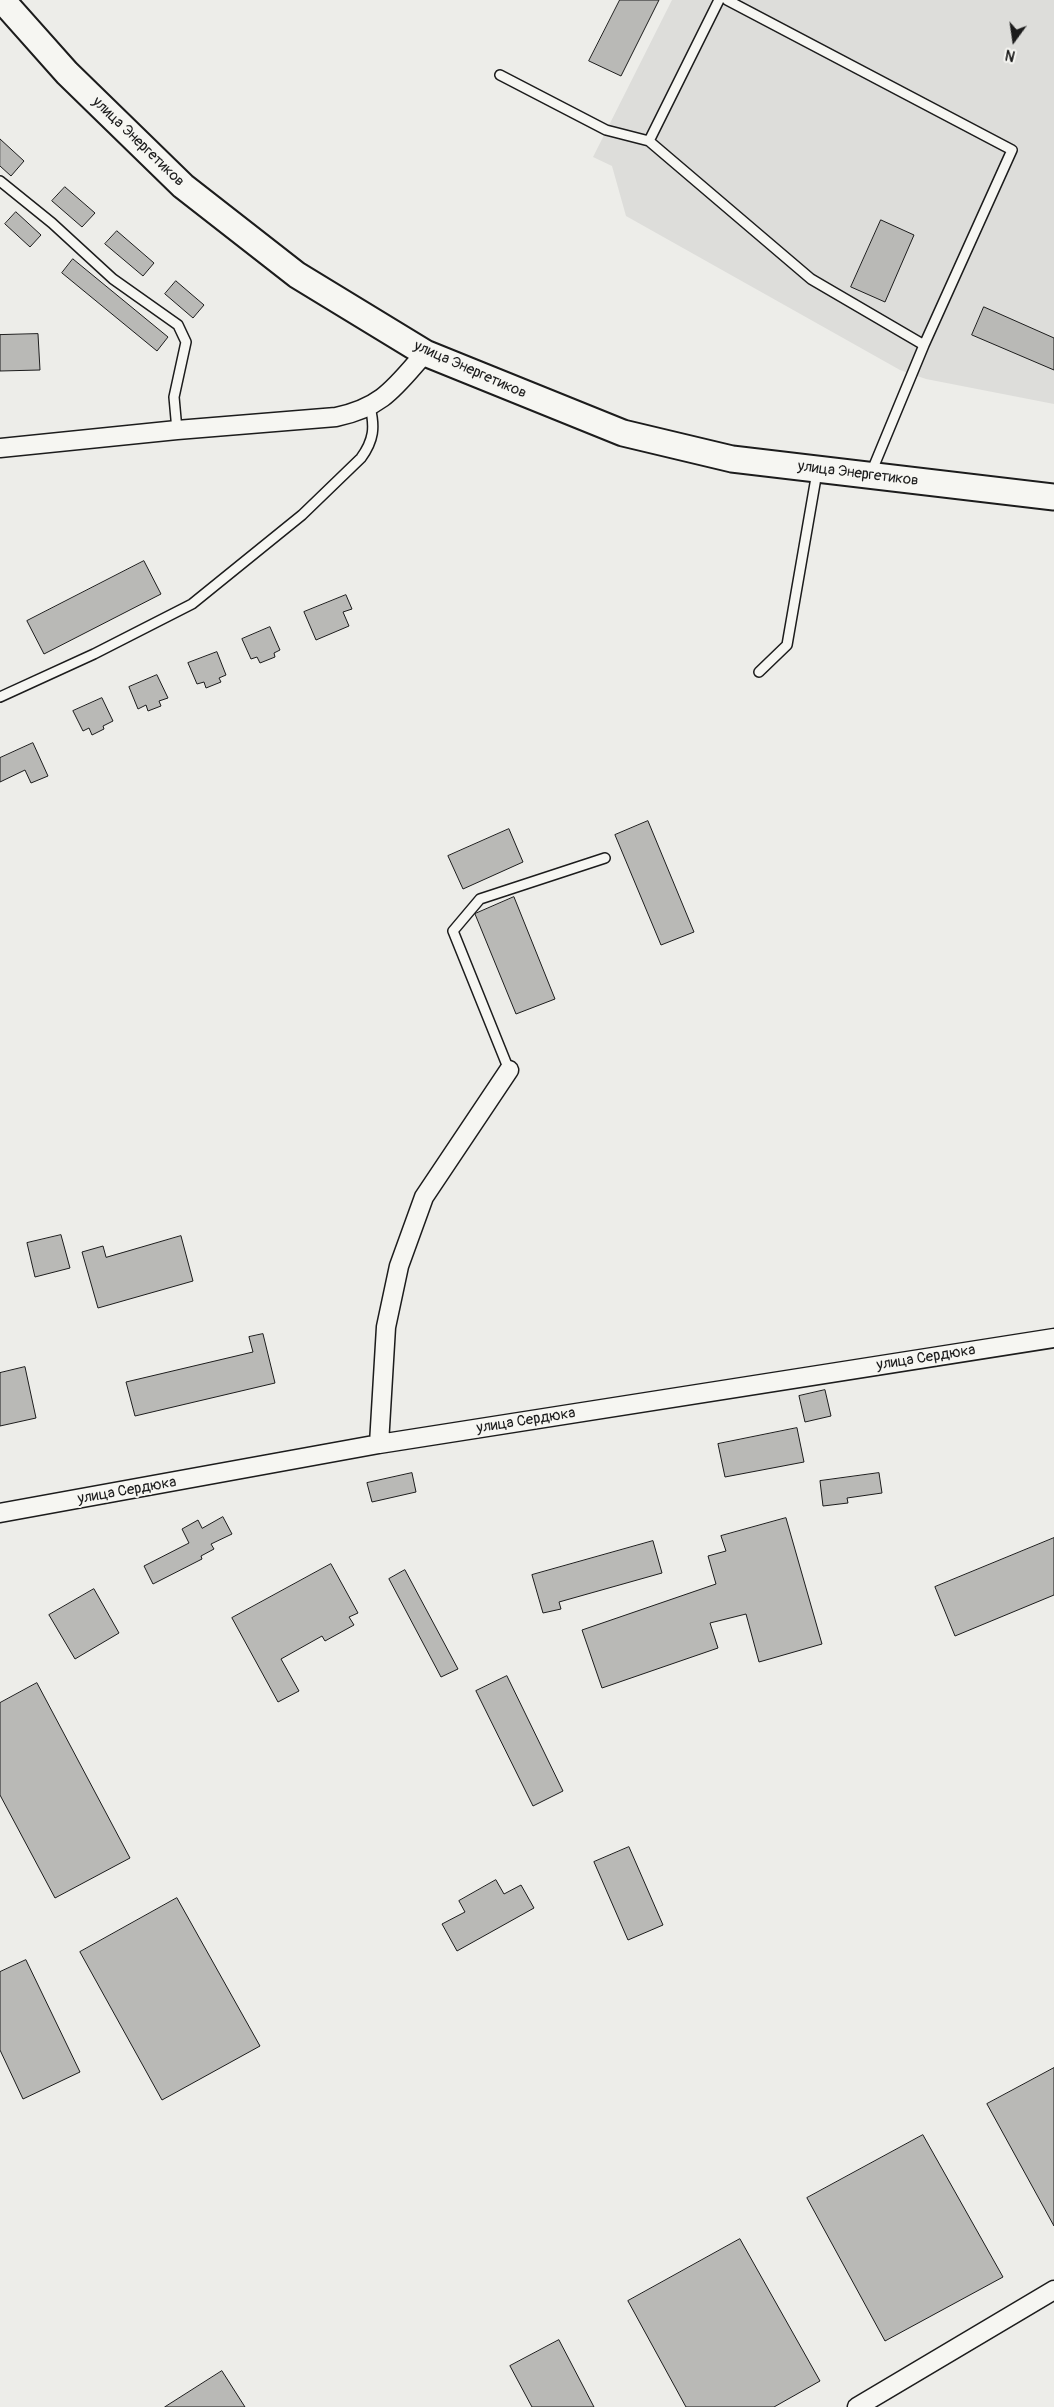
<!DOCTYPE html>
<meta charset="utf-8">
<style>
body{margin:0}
#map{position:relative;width:1054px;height:2407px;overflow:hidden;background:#edede9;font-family:Pangolin,sans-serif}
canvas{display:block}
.north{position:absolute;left:989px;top:15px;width:50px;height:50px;-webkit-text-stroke:4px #f6f6f2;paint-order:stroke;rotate:194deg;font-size:14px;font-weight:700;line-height:20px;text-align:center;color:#1c1c1c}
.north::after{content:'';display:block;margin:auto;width:18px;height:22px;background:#1c1c1c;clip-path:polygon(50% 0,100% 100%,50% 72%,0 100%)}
</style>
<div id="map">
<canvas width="1054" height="2407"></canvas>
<div class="north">N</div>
</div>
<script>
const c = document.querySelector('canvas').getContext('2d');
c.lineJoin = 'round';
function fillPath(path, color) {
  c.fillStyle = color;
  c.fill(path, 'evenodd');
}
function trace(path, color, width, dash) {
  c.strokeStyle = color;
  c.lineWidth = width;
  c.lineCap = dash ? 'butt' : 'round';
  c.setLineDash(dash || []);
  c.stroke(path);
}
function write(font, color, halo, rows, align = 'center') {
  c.font = font + ' Pangolin,sans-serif';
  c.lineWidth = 4;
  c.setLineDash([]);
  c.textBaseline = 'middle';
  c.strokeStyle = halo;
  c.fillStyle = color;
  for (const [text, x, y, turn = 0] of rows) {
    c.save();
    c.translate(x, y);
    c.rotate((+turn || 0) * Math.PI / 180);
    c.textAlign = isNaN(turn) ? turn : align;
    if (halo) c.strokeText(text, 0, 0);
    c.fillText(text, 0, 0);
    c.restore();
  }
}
const built = new Path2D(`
 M672 0H1054V404L926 379 900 370 626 216 612 166 593 157Z`);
const building = new Path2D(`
 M620 0H659L621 76 589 61Z
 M0 139 24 161 11 176 0 166Z
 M65 187 95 213 82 227 52 201Z
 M16 212 41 235 30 247 5 224Z
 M881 220 914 235 885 302 851 287Z
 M117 231 154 263 143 276 105 244Z
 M73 259 168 337 157 351 62 273Z
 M176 281 204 305 193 318 165 294Z
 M984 307 1054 338V370L972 335Z
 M38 334 40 370 0 371V335Z
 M144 561 161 594 44 654 27 621Z
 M346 595 352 609 343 612 349 626 316 640 304 612Z
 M270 627 280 650 274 653 275 657 260 663 257 657 251 659 242 639Z
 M217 652 226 675 219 678 221 682 206 688 204 682 197 684 188 663Z
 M157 675 168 698 159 701 161 706 148 711 146 705 138 709 129 687Z
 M102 698 113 721 103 726 104 729 92 735 89 728 83 731 73 711Z
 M33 743 48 776 31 783 25 770 0 782V758Z
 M648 821 694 932 661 945 615 835Z
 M509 829 523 862 463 889 448 856Z
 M514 897 555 999 516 1014 475 914Z
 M61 1235 70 1268 35 1277 27 1243Z
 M181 1236 193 1281 98 1308 82 1252 103 1246 106 1257Z
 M263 1334 275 1383 135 1416 126 1382 253 1352 249 1337Z
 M25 1367 36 1418 0 1426V1373Z
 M825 1390 831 1416 805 1422 799 1396Z
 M797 1428 804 1462 725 1477 718 1444Z
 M412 1473 416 1492 372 1502 367 1483Z
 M879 1473 882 1493 847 1498 848 1503 823 1506 820 1481Z
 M223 1517 232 1534 211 1544 214 1549 201 1556 202 1559 153 1584 144 1566 189 1543 182 1529 198 1520 202 1528Z
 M786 1518 822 1644 759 1662 746 1614 710 1623 718 1648 602 1688 582 1630 716 1584 708 1556 726 1551 721 1536Z
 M1054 1538V1595L955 1636 935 1587Z
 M653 1541 662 1573 559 1602 561 1609 543 1613 532 1575Z
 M331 1564 358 1613 349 1617 354 1625 325 1641 322 1636 281 1659 299 1691 278 1702 232 1618Z
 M405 1570 458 1669 441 1677 389 1579Z
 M94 1589 119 1633 75 1659 49 1615Z
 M507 1676 563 1791 533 1806 476 1691Z
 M37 1683 130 1858 55 1898 0 1795V1703Z
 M629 1847 663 1925 628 1940 594 1862Z
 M496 1880 504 1894 521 1885 534 1908 457 1951 442 1924 465 1912 459 1901Z
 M177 1898 260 2046 162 2100 80 1952Z
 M26 1960 80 2072 23 2099 0 2050V1972Z
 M1054 2068V2226L987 2104Z
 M923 2135 1003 2277 885 2341 807 2198Z
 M740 2239 820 2381 774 2407H686L628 2301Z
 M559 2340 594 2407H532L510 2366Z
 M222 2371 245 2407H165Z`);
const lane = new Path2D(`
 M719 0 649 141 811 279 924 345
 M727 0 1012 150 924 345 871 473
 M500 75 606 130 649 141
 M0 181 52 223 113 279 178 325 186 342 174 397 177 430
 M759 672 787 645 817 472
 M0 697 94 654 192 604 302 515 361 458C374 440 375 427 370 407
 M509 1070 453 931 480 899 605 858`);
const street = new Path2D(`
 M0 448 177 430 336 417C383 407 395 387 425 353
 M379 1444 386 1327 399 1266 424 1197 509 1070
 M0 1513 379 1444 1054 1338
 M857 2407 1054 2290`);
const secondary = new Path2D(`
 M2 0 67 73 183 186 297 275 425 353 623 433 732 459 1054 497`);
const streetNames = [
 ["улица Энергетиков",138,142,44],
 ["улица Энергетиков",470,370,24],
 ["улица Энергетиков",858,474,7],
 ["улица Сердюка",926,1358,-9],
 ["улица Сердюка",526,1421,-9],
 ["улица Сердюка",127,1491,-10]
];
fillPath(built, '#ddddda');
fillPath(building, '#b9b9b6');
trace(building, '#1c1c1c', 1);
trace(lane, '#1c1c1c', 12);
trace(street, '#1c1c1c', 21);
trace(secondary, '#1c1c1c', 29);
trace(lane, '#f6f6f2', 9);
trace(street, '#f6f6f2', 18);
trace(secondary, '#f6f6f2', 25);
write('15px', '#1c1c1c', '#f6f6f2', streetNames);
</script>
